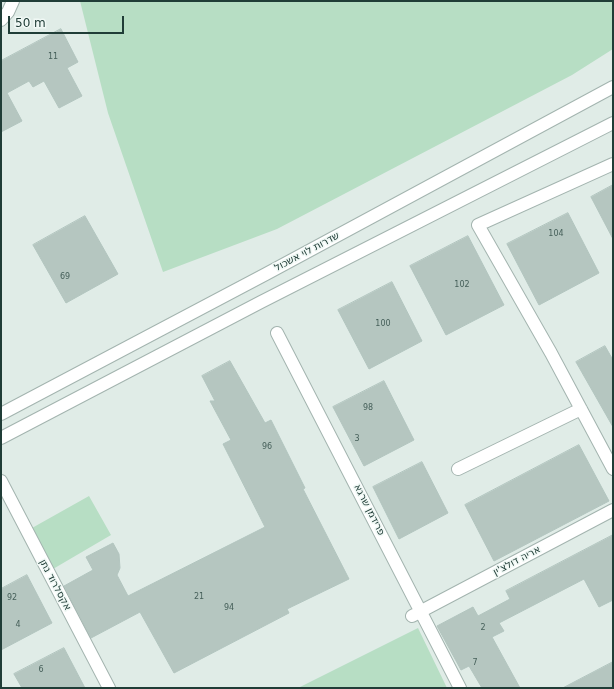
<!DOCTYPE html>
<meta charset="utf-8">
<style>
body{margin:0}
#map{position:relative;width:614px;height:689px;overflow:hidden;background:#e0ece7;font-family:"DejaVu Sans",sans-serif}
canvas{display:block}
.frame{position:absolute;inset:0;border:2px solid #203d37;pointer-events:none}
.scale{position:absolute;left:8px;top:16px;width:116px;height:18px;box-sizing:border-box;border:2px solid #203d37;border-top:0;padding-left:5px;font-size:12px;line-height:14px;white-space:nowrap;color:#203d37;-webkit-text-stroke:3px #f0f8f5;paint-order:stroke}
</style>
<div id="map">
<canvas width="614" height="689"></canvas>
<div class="frame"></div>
<div class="scale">50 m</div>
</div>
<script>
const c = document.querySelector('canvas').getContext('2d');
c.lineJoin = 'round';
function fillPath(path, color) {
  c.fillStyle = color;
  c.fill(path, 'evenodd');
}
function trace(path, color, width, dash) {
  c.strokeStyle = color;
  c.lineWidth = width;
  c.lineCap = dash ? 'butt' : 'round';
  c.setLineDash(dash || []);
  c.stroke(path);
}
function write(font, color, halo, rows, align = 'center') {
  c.font = font + ' "DejaVu Sans","Noto Sans Hebrew",sans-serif';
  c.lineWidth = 3;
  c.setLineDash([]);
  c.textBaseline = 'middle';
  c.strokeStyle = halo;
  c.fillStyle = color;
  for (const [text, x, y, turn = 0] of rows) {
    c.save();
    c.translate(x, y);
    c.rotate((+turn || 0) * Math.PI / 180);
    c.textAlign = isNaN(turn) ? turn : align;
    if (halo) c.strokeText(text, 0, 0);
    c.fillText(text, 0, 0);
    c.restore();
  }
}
const green = new Path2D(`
 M80 1H613V49L572 75 277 229 163 272 108 113Z
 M89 496 111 535 53 569 32 528Z
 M418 628 447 688H298Z`);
const building = new Path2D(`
 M61 29 78 62 67 68 82 96 59 108 44 81 33 87 29 81 7 93 22 121 1 132V61Z
 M613 185V239L591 197Z
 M568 213 599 273 539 305 507 244Z
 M85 216 118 274 66 303 33 245Z
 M468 236 504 305 446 335 410 266Z
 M392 282 422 341 369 369 338 310Z
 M605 346 613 360V427L576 362Z
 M230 361 265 423 271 420 305 488 303 489 349 579 287 609 289 613 174 673 140 612 91 638 64 586 93 570 86 557 113 543 119 554 120 568 117 575 128 596 265 527 223 444 231 440 210 401H215L202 376Z
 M384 381 414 440 364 466 333 407Z
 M579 445 609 501 494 561 465 505Z
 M422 462 448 513 399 539 373 487Z
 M613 535V600L599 607 584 579 499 623 504 631 492 637 520 688H482L469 666 461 670 437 626 473 607 478 616 510 599 506 591Z
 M27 575 52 623 1 650V589Z
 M64 648 85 688H22L14 674Z
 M613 662V688H563Z`);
const minor = new Path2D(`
 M1 20 8 12 13 1
 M613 164 478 225 551 353 613 469
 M277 333 460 688
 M1 414 266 274 613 87
 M1 438 261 302 613 123
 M458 469 581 409
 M1 481 109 688
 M412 616 613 510`);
const numberNames = [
 ["11",53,57],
 ["104",556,234],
 ["69",65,277],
 ["102",462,285],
 ["100",383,324],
 ["98",368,408],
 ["3",357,439],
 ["96",267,447],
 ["21",199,597],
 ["92",12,598],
 ["94",229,608],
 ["4",18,625],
 ["2",483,628],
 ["7",475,663],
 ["6",41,670]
];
const streetNames = [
 ["שדרות לוי אשכול",307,252,-28],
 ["פרידמן שרגא",369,510,63],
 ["אריה דולצ'ין",517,561,-28],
 ["אקסלרוד נתן",55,585,62]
];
fillPath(green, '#b7dec4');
fillPath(building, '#b5c6c0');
trace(building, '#b2c5bf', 1);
trace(minor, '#a3b4af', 14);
trace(minor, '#fff', 12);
write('8px', '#455f59', null, numberNames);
write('10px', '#203d37', '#f0f8f5', streetNames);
</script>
